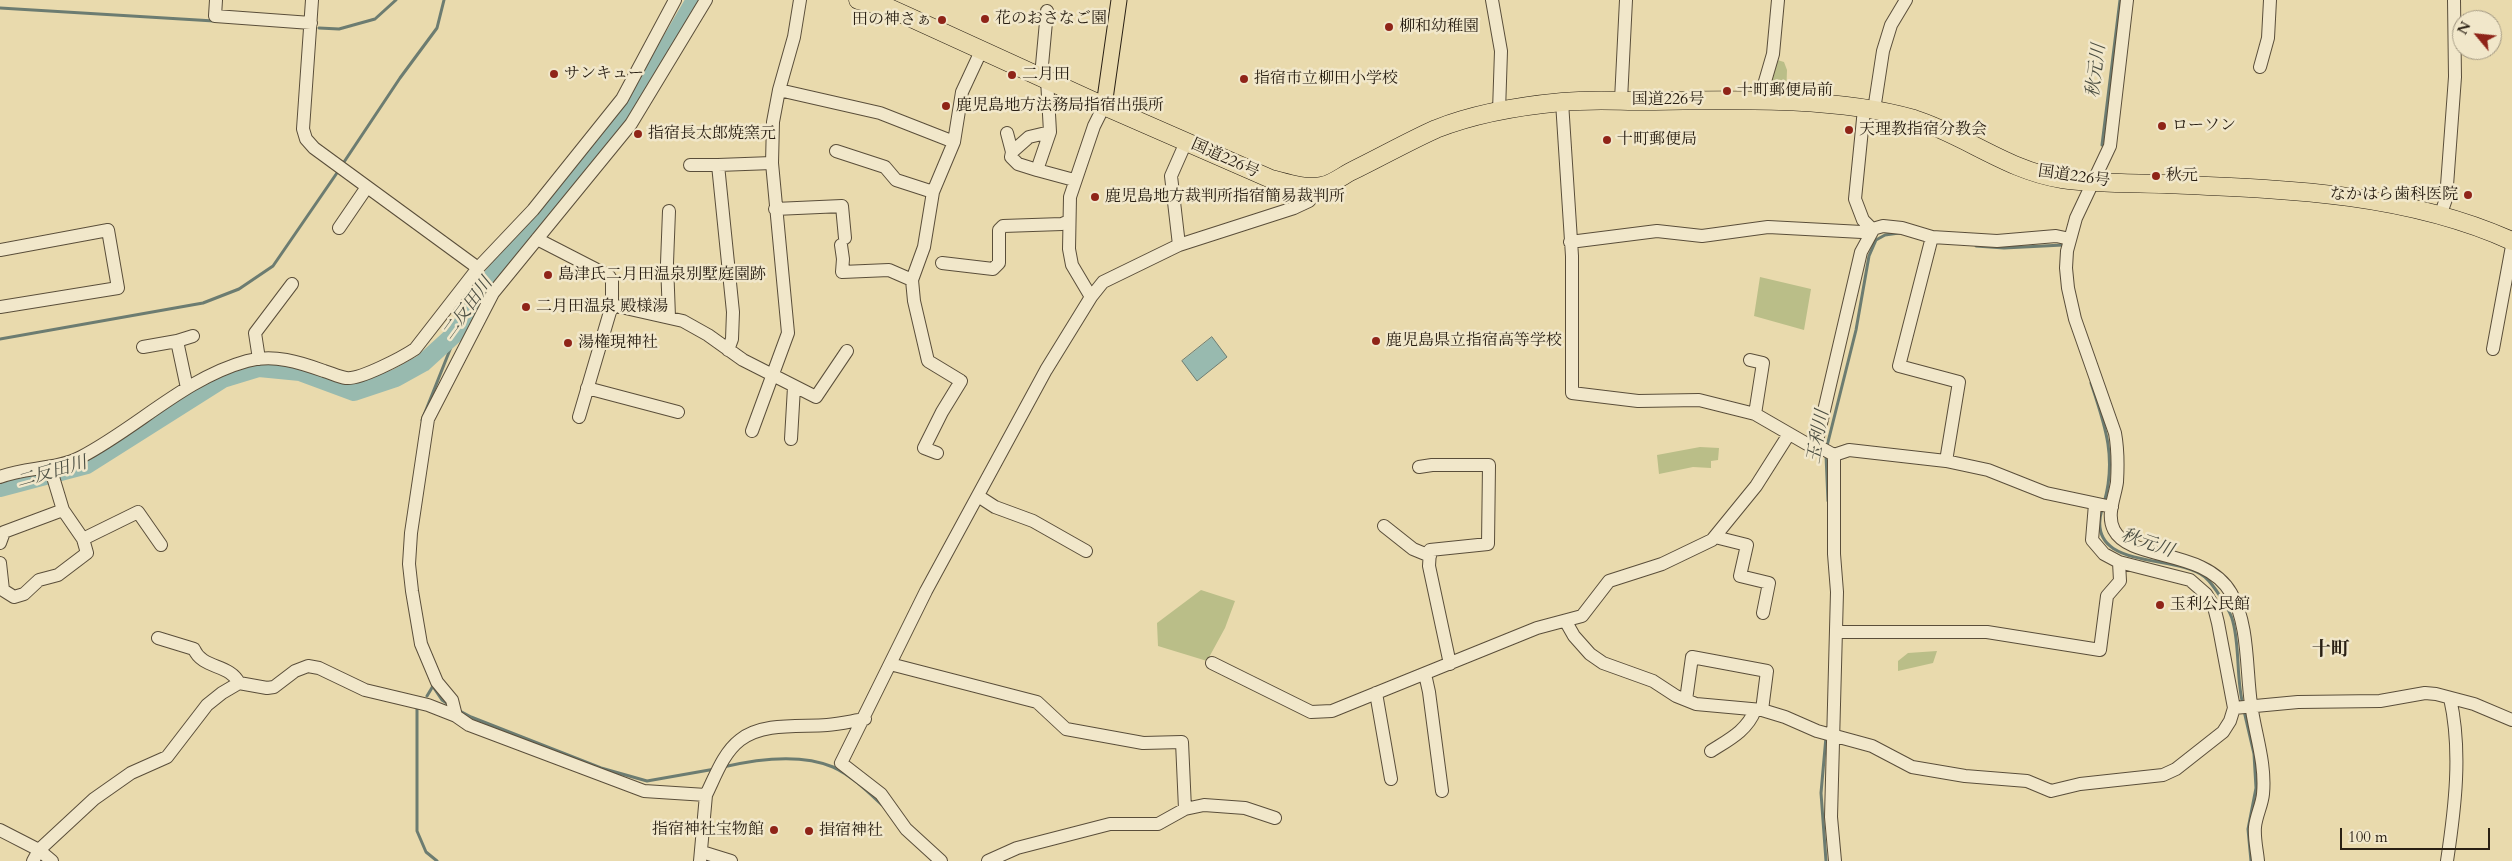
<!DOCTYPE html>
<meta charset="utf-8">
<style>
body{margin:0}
#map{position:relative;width:2512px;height:861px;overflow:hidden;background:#e9daad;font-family:Cardo,serif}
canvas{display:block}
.north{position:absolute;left:2452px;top:10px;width:50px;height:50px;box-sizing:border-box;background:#f1e7ca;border:1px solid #a19781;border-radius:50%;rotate:298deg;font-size:14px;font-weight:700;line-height:20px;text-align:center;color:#2a2014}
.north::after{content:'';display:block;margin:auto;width:18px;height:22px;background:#8f2418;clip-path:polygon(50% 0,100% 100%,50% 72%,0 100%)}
.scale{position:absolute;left:2340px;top:828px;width:150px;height:22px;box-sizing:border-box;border:2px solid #2a2014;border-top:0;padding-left:6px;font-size:15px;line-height:18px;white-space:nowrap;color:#2a2014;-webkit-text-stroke:4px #f1e7ca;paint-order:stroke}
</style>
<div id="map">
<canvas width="2512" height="861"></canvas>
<div class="north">N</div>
<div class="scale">100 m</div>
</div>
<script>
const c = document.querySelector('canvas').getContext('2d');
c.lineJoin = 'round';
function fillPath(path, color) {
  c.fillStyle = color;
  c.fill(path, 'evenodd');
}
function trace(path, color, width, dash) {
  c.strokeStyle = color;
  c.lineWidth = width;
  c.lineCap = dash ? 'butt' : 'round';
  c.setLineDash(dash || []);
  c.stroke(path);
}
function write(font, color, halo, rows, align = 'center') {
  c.font = font + ' Cardo,"Noto Serif JP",serif';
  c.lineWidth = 5;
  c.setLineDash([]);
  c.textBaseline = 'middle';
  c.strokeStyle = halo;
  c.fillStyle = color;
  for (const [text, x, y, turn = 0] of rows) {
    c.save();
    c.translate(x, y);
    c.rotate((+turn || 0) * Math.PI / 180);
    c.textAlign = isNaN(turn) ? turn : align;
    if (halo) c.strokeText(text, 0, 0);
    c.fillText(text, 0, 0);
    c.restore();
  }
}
const green = new Path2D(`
 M1774 59 1784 62 1787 70 1786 97H1764Z
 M1760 277 1811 289 1804 330 1754 316Z
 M1700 447 1719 448 1718 460 1711 461V468L1693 467 1659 474 1657 455Z
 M1201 590 1235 601 1225 628 1207 661 1158 646 1157 623Z
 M1937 651 1933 663 1898 671V661L1908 653Z`);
const water = new Path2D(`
 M1212 337 1227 357 1197 381 1182 361Z`);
const stream = new Path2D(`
 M0 8 214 21
 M319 28 339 29 375 19 396 0
 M2102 145 2120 0
 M342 165 400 78 437 28 444 0
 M1976 246 2004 248 2063 245
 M0 339 203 303 239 289 273 266 339 170
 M2091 383C2105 425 2117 458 2104 503
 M422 420 457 332
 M1827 446 1856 330 1869 256 1876 240 1885 235 1899 233
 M1826 455 1828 501
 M2102 509C2084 571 2175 553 2205 577 2213 584 2231 611 2233 622 2240 648 2236 678 2243 705
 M434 688 442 700 448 704
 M427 696 433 686
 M417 708V831L426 852 437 861
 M458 710 471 717 601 768 647 781 715 769
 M2244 711 2254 754 2256 788 2248 829 2251 861
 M1826 737 1821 793 1826 861
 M723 767C757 759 800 753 833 767 851 775 868 792 882 805`);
const river = new Path2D(`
 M0 488 87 465 223 379 259 368 300 372 354 392 396 378 423 363 457 332 490 279 631 109 695 0`);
const minor = new Path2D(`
 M216 0 215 16 311 23
 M312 0 303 129 306 139 314 148 478 268
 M1492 0 1501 51 1499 111
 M2127 0 2110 146 2076 218 2067 251 2066 268 2068 288 2075 319 2115 433C2118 449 2118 465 2117 482 2115 497 2106 515 2114 530 2130 561 2205 548 2231 593 2249 624 2246 669 2251 704 2255 734 2266 763 2263 794 2262 805 2256 816 2255 827 2254 838 2257 850 2258 861
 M2260 67 2268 38 2270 0
 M1041 76 1047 11
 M1047 79 1050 132 1037 170 1074 180
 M779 90 880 113 954 142
 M1621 100 1626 0
 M1562 102 1572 256V393L1638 401 1699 400 1755 414 1807 444 1816 445 1834 455 1849 450 1946 461 1988 470 2046 493 2112 507
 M1759 102 1773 54 1778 0
 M1864 109 1855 199 1863 220 1873 230
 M1874 110 1883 51 1891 25 1906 0
 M1007 133 1012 152
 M836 151 885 167 896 180 933 192
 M690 165H718
 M1037 170 1018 164 1011 157 1012 152 1029 137 1050 132
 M775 209 842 206 845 238
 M669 211 667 263 669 317
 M2440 216 2446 199 2455 77 2454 0
 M339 228 367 187
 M1932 237 1899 366 1959 382 1946 461
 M537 239 609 276 612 281V305L683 321 708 335 743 360 816 397 847 351
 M1570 242 1657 231 1702 236 1768 227 1862 232 1883 226 1902 228 1932 237 1997 241 2056 236 2070 239
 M841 245 843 259 842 272 889 270 912 280
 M1179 245 1171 176 1186 142
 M0 250 108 230 118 288 0 307
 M942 263 993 269 999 263V230L1003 226 1062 224 1069 221
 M1091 297 1072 265 1069 249 1070 197 1094 126 1104 106
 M143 347 177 341
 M2493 349 2512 246
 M728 350 732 339 733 312 718 165 772 163
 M259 359 255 333 292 284
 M1750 360 1763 363 1755 414
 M187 388 177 341 193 336
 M587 388 678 412
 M579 417 612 305
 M752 431 788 333 772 163 773 122 779 90 794 37 800 0
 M791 439 794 387
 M1816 445 1861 252 1873 230
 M937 453 924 448 942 412 961 381 928 361 914 301 912 280 924 247 933 192 954 142 962 92 982 49
 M1834 455V554L1837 592 1831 817 1835 861
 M1419 467 1432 465H1489L1488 544 1430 550 1429 566 1450 664
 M0 477C25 467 56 470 81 457 137 428 185 378 247 361 274 354 299 362 324 371 331 373 339 377 346 378 360 380 403 357 415 349L478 268 533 210 622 99 675 0
 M978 496 995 507 1033 521 1086 551
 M2095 504 2092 540 2104 554 2119 562 2190 580 2206 594 2214 607 2218 623 2234 708
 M63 510 83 539
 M1384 526 1413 549 1430 556
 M1715 537 1747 545 1740 576 1769 583 1763 613
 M0 543 4 532 63 510 50 467
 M0 563 3 590 14 597 24 594 39 580 58 575 87 553 83 539 138 512 161 545
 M1566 622 1574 636 1590 654 1603 663 1653 681 1676 696 1696 704 1762 710 1785 717 1817 731 1872 746 1912 767 1965 776 2027 781 2051 791 2080 784 2163 775 2176 769 2223 732 2230 721 2234 708 2298 702 2380 701 2425 693 2436 694 2474 704 2512 720
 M1836 632H1987L2100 650 2107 596 2120 581 2119 562
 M158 638 194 649C202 669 230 664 239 683
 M1212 663 1311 712 1332 711 1537 628 1582 616 1609 581 1662 564 1712 540 1756 486 1789 434
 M890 664 1037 702 1066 729 1143 743 1182 742 1185 809
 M1425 674 1429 692 1442 791
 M1376 693 1391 779
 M1686 700 1692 657 1767 671 1762 710
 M456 716 452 700 437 682 421 644 412 591 409 564 411 533 428 419 493 293 631 124 706 0
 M1711 751C1728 740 1747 731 1755 710
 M0 830 39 850 52 861
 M702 852 731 861
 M33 861 39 850 94 799 131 773 167 757 207 705 222 693 239 683 267 688 274 687 295 671 308 666 319 668 365 690 428 705 456 716 469 725 644 791 706 795C715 777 723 753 740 740 763 722 800 727 827 725 840 724 852 721 865 719
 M700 861 706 795
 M941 861 906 829 881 794 841 763 926 591 1046 370 1091 297 1103 282 1179 245 1294 208 1309 201 1322 186
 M988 861 1017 848 1110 824H1158L1185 809 1204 805 1245 808 1275 818
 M2447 861C2455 808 2462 751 2450 698`);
const major = new Path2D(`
 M1104 106 1119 0`);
const highway = new Path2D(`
 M858 0 887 7 909 17 1104 106 1271 179C1287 183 1304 189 1321 186 1331 185 1341 177 1350 172 1379 158 1407 142 1436 129 1476 113 1519 106 1562 102 1590 99 1617 101 1645 101 1729 100 1834 96 1914 119 1965 135 2008 171 2062 179 2097 184 2131 183 2165 184 2281 189 2404 192 2512 241`);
const markers = [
 [985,19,5,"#8f2418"],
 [942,20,5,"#8f2418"],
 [1389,27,5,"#8f2418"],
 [554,74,5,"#8f2418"],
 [1012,75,5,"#8f2418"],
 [1244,79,5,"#8f2418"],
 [1727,91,5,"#8f2418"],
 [946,106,5,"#8f2418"],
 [2162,126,5,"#8f2418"],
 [1849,130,5,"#8f2418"],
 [638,134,5,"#8f2418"],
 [1607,140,5,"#8f2418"],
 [2156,176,5,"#8f2418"],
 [2468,195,5,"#8f2418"],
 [1095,197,5,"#8f2418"],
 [548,275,5,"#8f2418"],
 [526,307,5,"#8f2418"],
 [1376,341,5,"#8f2418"],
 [568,343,5,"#8f2418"],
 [2160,605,5,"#8f2418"],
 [774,830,5,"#8f2418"],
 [809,831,5,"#8f2418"]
];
const poiNames = [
 ["花のおさなご園",995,19],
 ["田の神さぁ",932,20,"right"],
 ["柳和幼稚園",1399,27],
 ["サンキュー",564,74],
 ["二月田",1022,75],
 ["指宿市立柳田小学校",1254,79],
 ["十町郵便局前",1737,91],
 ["鹿児島地方法務局指宿出張所",956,106],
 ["ローソン",2172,126],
 ["天理教指宿分教会",1859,130],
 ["指宿長太郎焼窯元",648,134],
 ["十町郵便局",1617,140],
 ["秋元",2166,176],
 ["なかはら歯科医院",2458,195,"right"],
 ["鹿児島地方裁判所指宿簡易裁判所",1105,197],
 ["島津氏二月田温泉別墅庭園跡",558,275],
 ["二月田温泉 殿様湯",536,307],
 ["鹿児島県立指宿高等学校",1386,341],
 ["湯権現神社",578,343],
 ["玉利公民館",2170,605],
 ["指宿神社宝物館",764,830,"right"],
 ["揖宿神社",819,831]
];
const streetNames = [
 ["国道226号",1668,100],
 ["国道226号",1225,159,24],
 ["国道226号",2074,177,8]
];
const waterNames = [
 ["秋元川",2097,71,-83],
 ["二反田川",468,309,-54],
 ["玉利川",1819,437,-80],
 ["二反田川",52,473,-16],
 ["秋元川",2147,544,19]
];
const quarterNames = [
 ["十町",2331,651]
];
fillPath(green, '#babe88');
fillPath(water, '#98baaf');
trace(water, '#6c7c71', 1);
trace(stream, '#6c7c71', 3);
trace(river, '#98baaf', 18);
trace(minor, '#5a4e3a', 14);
trace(major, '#2a2014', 17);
trace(highway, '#2a2014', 19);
trace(minor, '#f1e7ca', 12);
trace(major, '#e9daad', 15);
trace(highway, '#e9daad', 18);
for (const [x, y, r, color] of markers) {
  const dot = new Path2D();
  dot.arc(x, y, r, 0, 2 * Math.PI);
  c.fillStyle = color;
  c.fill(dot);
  trace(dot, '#f1e7ca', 2);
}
write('16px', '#2a2014', '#f1e7ca', poiNames, 'left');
write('16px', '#2a2014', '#f1e7ca', streetNames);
write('italic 18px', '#4b4e42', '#f1e7ca', waterNames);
write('bold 19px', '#2a2014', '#f1e7ca', quarterNames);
</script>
